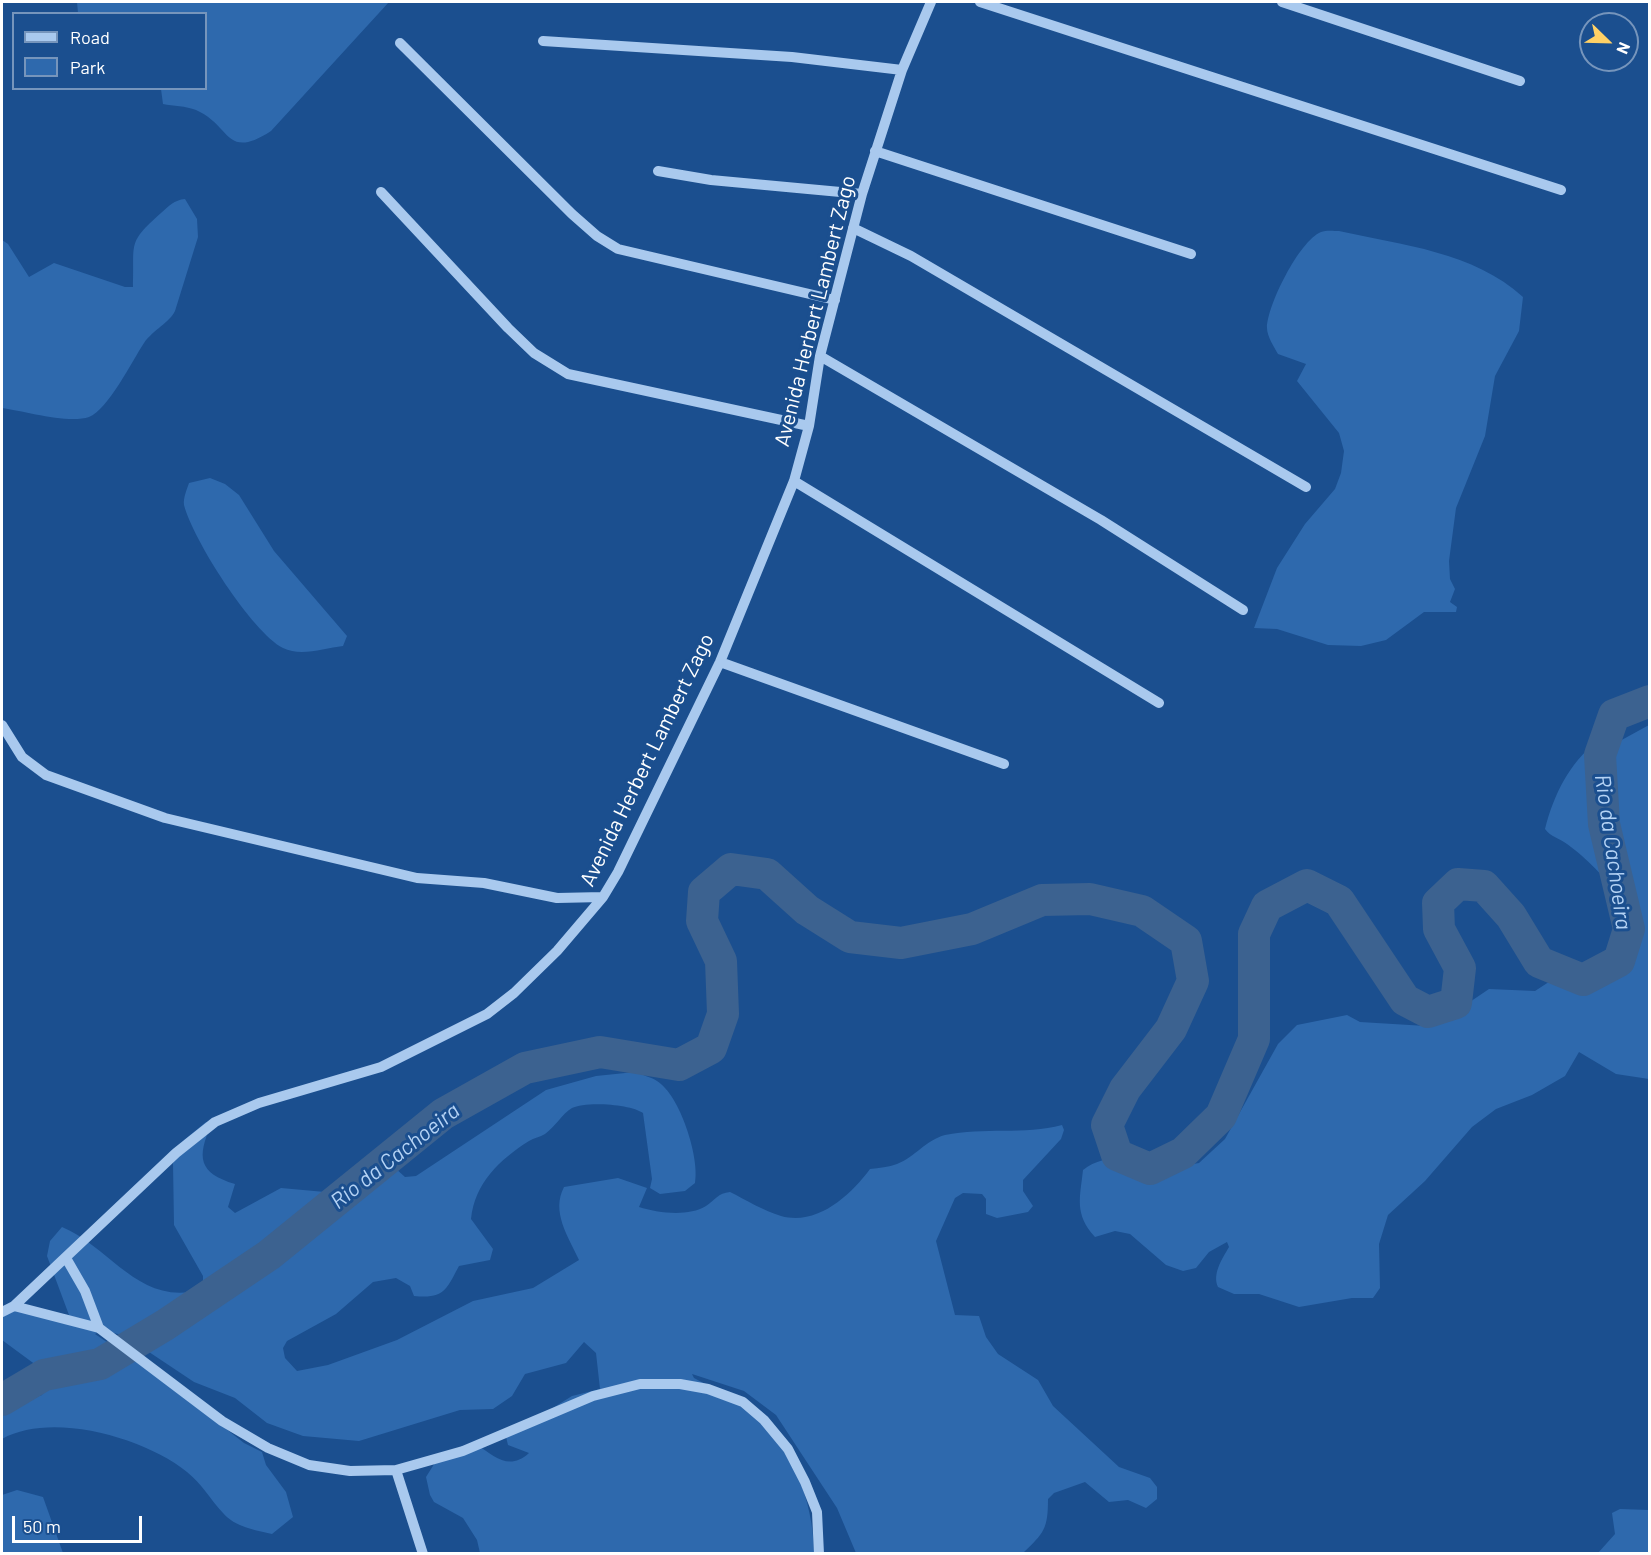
<!DOCTYPE html>
<style>
body{margin:0}
#map{position:relative;width:1651px;height:1555px;overflow:hidden;background:#1b4f8f;font-family:Barlow,sans-serif}
canvas{display:block}
.frame{position:absolute;inset:0;border:3px solid #fff;pointer-events:none}
.legend{position:absolute;left:12px;top:12px;width:195px;height:78px;box-sizing:border-box;background:#1b4f8f;border:2px solid #7695bc;margin:0;padding:8px 10px;list-style:none;font-size:18px;color:#fff}
.legend li{display:flex;align-items:center;gap:12px;height:30px}
.legend b{width:30px;border:2px solid #7695bc}
.north{position:absolute;left:1579px;top:12px;width:60px;height:60px;box-sizing:border-box;background:#1b4f8f;border:2px solid #7695bc;border-radius:50%;rotate:113deg;font-size:16px;font-weight:700;line-height:24px;text-align:center;color:#fff}
.north::after{content:'';display:block;margin:auto;width:21px;height:27px;background:#ffd166;clip-path:polygon(50% 0,100% 100%,50% 72%,0 100%)}
.scale{position:absolute;left:12px;top:1516px;width:130px;height:27px;box-sizing:border-box;border:3px solid #fff;border-top:0;padding-left:8px;font-size:18px;line-height:21px;white-space:nowrap;color:#fff;-webkit-text-stroke:4px #1b4f8f;paint-order:stroke}
</style>
<div id="map">
<canvas width="1651" height="1555"></canvas>
<div class="frame"></div>
<ul class="legend">
<li><b style="height:8px;background:#a9c9ee"></b>Road</li>
<li><b style="height:16px;background:#2e69ad"></b>Park</li>
</ul>
<div class="north">N</div>
<div class="scale">50 m</div>
</div>
<script>
const c = document.querySelector('canvas').getContext('2d');
c.lineJoin = 'round';
function fillPath(path, color) {
  c.fillStyle = color;
  c.fill(path, 'evenodd');
}
function trace(path, color, width, dash) {
  c.strokeStyle = color;
  c.lineWidth = width;
  c.lineCap = dash ? 'butt' : 'round';
  c.setLineDash(dash || []);
  c.stroke(path);
}
function write(font, color, halo, rows, align = 'center') {
  c.font = font + ' Barlow,sans-serif';
  c.lineWidth = 6;
  c.setLineDash([]);
  c.textBaseline = 'middle';
  c.strokeStyle = halo;
  c.fillStyle = color;
  for (const [text, x, y, turn = 0] of rows) {
    c.save();
    c.translate(x, y);
    c.rotate((+turn || 0) * Math.PI / 180);
    c.textAlign = isNaN(turn) ? turn : align;
    if (halo) c.strokeText(text, 0, 0);
    c.fillText(text, 0, 0);
    c.restore();
  }
}
const green = new Path2D(`
 M77 2H389L271 131C225 161 231 125 196 110 186 106 173 106 163 104L161 89 206 88V14L78 13Z
 M185 199 197 219 198 237 175 311C170 322 153 330 144 343 132 361 108 410 89 417 68 424 24 411 2 408V240L8 244 29 277 54 263 125 287H133C135 243 126 244 161 213 169 206 174 200 185 199Z
 M1339 231C1402 245 1474 252 1523 297L1519 331 1495 376 1485 436 1456 508 1449 561 1450 579 1455 589 1450 602 1457 607 1456 612H1424L1386 640 1361 646 1328 645 1277 629 1254 628 1277 568 1305 524 1335 489 1341 473 1344 451 1339 433 1297 381 1306 364 1278 354C1274 347 1267 336 1267 328 1267 306 1299 241 1321 232 1326 230 1334 231 1339 231Z
 M210 478 225 484 239 495 274 551 347 636 343 646C324 648 301 657 283 648 252 632 193 540 184 505 183 498 187 489 189 483Z
 M1649 725V1079L1616 1074 1579 1052 1565 1076 1532 1095 1496 1109 1472 1127 1425 1181 1388 1215 1379 1244 1380 1288 1373 1298H1352L1299 1307 1259 1294H1234L1218 1287C1212 1274 1222 1259 1229 1247L1227 1242 1209 1252 1196 1268 1183 1271 1166 1265 1130 1234 1115 1231 1095 1237C1074 1214 1080 1198 1083 1170 1111 1148 1155 1162 1188 1165L1199 1163 1225 1139 1278 1044 1297 1025 1347 1015 1360 1022 1426 1026 1452 1014 1489 989 1535 991 1558 976C1582 979 1620 980 1635 960 1651 920 1595 864 1567 844 1559 838 1551 837 1545 829 1554 794 1569 764 1597 741L1618 742Z
 M635 1072C642 1075 651 1077 657 1081 680 1095 700 1158 695 1183L685 1191 660 1194 650 1188 652 1179 643 1113C631 1104 585 1101 572 1108 562 1114 555 1127 545 1134 540 1137 534 1138 529 1141 499 1160 475 1183 471 1219L493 1249 490 1260 459 1266C446 1290 444 1299 414 1296L410 1286 396 1278 373 1282 336 1314 287 1341 283 1348 285 1358 297 1371 328 1365 397 1340 473 1301 533 1288 579 1260C568 1236 551 1212 564 1187L618 1178 647 1188 639 1207C658 1213 688 1217 706 1206 715 1200 718 1193 730 1192 746 1200 764 1211 781 1216 817 1226 850 1196 870 1169 879 1168 889 1167 897 1164 915 1157 926 1140 945 1135 984 1127 1024 1135 1062 1125L1064 1130 1061 1139 1023 1180V1191L1033 1206 1028 1212 997 1218 986 1214V1199L982 1194 963 1193 955 1198 936 1241 955 1315 979 1316 986 1337 998 1354 1038 1380 1053 1406 1119 1467 1150 1478 1157 1487V1499L1146 1508 1128 1500 1109 1502 1085 1482 1054 1493 1048 1499C1048 1529 1044 1533 1023 1553H856L837 1508 776 1415 744 1391 692 1374 694 1378C712 1388 737 1396 751 1409 792 1445 813 1500 814 1553H480L477 1540 463 1518 434 1502 430 1495 426 1477 436 1461 476 1444C495 1457 509 1471 529 1453L508 1445 506 1437 572 1396 600 1389 596 1353 584 1342 566 1363 525 1374 512 1396 493 1409 460 1410 359 1441 303 1436 267 1423 235 1398 194 1382 125 1336 103 1330 95 1334 170 1385 244 1443 262 1452 266 1465 286 1492 293 1517 272 1534C255 1530 235 1527 223 1513 210 1499 202 1484 187 1472 145 1438 52 1411 2 1439V1403L17 1404 42 1395 44 1387 32 1366 40 1368 2 1340V1314L14 1308 69 1315 47 1256 50 1241 62 1227C112 1248 140 1308 203 1289V1276L174 1225 173 1163 184 1140 206 1122 211 1125C197 1157 198 1173 235 1184L228 1207 235 1213 281 1188 325 1192 395 1168 405 1177 416 1176 546 1090 596 1076Z
 M17 1490 43 1497 63 1553H2V1495Z
 M1620 1509 1649 1510V1553H1598L1615 1534 1612 1513Z`);
const river = new Path2D(`
 M2 1400 44 1375 100 1364 165 1325 269 1255 443 1114 525 1068 600 1052 679 1065 711 1048 723 1014 721 961 702 921 704 892 731 869 767 874 807 910 850 937 901 943 972 929 1042 900 1090 899 1142 911 1186 941 1193 981 1171 1029 1125 1089 1107 1125 1117 1155 1150 1169 1183 1153 1221 1116 1254 1039V934L1267 906 1307 885 1339 901 1405 1000 1428 1012 1456 1003 1460 968 1439 929 1438 903 1458 884 1484 886 1511 916 1539 962 1583 980 1619 961 1629 929 1604 824 1600 755 1614 715 1650 701`);
const minor = new Path2D(`
 M980 2 1561 190
 M1282 2 1520 81
 M543 41 792 57 902 70
 M400 43 572 214 597 236 618 249 835 300
 M875 151 1191 254
 M658 171 711 180 862 194
 M381 192 508 328 534 353 568 374 809 426
 M853 228 911 256 1306 487
 M820 356 1101 520 1243 610
 M794 481 1159 703
 M720 662 1004 764
 M2 725 22 757 46 775 165 818 417 878 484 883 557 898 603 897
 M66 1258 85 1291 99 1328
 M14 1306 99 1328 222 1421 268 1448 309 1465 350 1471 396 1470 463 1451 593 1396 640 1384H680L708 1389 743 1402 764 1420 788 1449 805 1482 817 1512 819 1554
 M2 1312 14 1306 176 1153 215 1122 259 1103 381 1067 487 1014 514 993 557 951 603 897 618 872 720 662 794 481 809 426 820 356 862 194 902 70 931 2
 M396 1470 423 1554`);
const streetNames = [
 ["Avenida Herbert Lambert Zago",815,311,-76],
 ["Avenida Herbert Lambert Zago",647,760,-64]
];
const waterNames = [
 ["Rio da Cachoeira",1613,852,82],
 ["Rio da Cachoeira",395,1156,-38]
];
fillPath(green, '#2e69ad');
trace(river, '#3c6290', 32);
trace(minor, '#a9c9ee', 10);
write('21px', '#fff', '#1b4f8f', streetNames);
write('italic 22px', '#b5d3f5', '#1b4f8f', waterNames);
</script>
